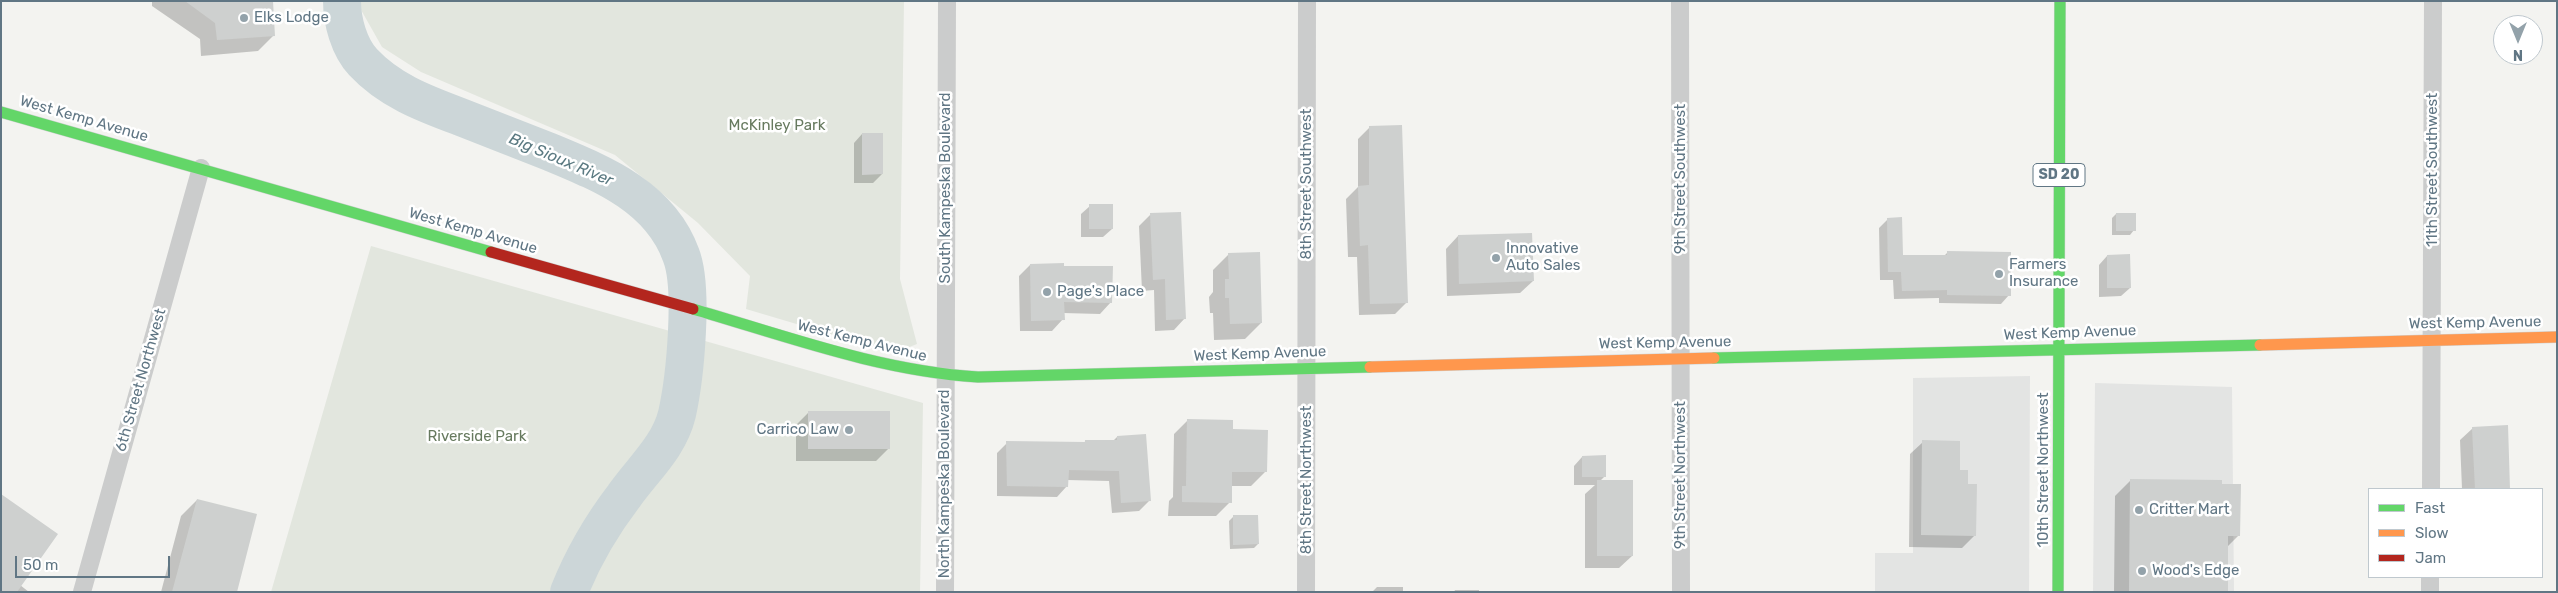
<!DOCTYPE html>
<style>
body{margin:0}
#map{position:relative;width:2558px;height:593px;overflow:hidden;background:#f3f3f0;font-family:Rubik,sans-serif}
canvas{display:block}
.frame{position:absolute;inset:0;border:2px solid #607684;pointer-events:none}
.legend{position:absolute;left:2368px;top:488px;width:175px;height:90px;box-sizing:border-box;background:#fff;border:1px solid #bfc8ce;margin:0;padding:6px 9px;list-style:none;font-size:15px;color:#607684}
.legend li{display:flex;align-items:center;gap:10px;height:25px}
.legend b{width:25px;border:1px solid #bfc8ce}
.north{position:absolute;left:2493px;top:15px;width:50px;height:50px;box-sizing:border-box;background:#fff;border:1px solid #bfc8ce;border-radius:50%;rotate:180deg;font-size:14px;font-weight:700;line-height:20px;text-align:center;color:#607684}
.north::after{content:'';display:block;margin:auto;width:18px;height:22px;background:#93a2aa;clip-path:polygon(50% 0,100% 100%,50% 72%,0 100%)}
.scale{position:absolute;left:15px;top:556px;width:155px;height:22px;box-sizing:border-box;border:2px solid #607684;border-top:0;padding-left:6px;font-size:15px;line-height:18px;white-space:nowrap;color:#607684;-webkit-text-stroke:4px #fff;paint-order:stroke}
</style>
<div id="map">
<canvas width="2558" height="593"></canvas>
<div class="frame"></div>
<ul class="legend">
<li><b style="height:6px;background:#63d668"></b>Fast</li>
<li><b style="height:6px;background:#ff974d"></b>Slow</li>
<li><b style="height:6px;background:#b3261e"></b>Jam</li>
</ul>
<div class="north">N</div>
<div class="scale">50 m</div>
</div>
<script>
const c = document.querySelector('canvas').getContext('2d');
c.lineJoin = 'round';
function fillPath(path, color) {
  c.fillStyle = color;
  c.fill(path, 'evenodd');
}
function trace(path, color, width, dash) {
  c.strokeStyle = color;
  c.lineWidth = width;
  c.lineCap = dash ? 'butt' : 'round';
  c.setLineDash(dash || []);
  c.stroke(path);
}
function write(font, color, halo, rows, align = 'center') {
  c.font = font + ' Rubik,sans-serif';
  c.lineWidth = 5;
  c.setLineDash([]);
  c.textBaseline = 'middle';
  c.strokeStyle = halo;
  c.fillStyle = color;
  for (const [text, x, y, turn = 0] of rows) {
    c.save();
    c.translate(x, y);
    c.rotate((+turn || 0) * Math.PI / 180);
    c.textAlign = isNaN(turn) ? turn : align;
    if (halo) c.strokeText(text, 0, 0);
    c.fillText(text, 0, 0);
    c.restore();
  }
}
const built = new Path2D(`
 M2030 376 2029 592H1875V553H1913V378Z
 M2095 383 2232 387 2234 592H2093Z`);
const green = new Path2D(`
 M356 1H904L900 279 917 344 894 353 746 309 750 276 698 223 615 155 421 72 382 47Z
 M371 246 923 403 920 592H271Z`);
const shadow = new Path2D(`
 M152 1H271L274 35 258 51 201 56 200 39 152 6Z
 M1370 127 1407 302 1395 314 1359 315 1357 257H1348L1346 199 1358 187V139Z
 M862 134 882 174 873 183H854V143Z
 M1090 206 1112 229 1103 237H1081V214Z
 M1151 214 1185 318 1174 330 1155 331 1154 290 1142 291 1139 226Z
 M2116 214 2134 230 2130 235H2112V218Z
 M1888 219 1902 257 1944 256 1948 252 2009 295 2001 304 1939 303V298L1894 299 1893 280H1880L1879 228Z
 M1458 236 1533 281 1520 293 1447 296 1446 249Z
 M1229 254 1261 323 1245 339 1214 340 1213 313H1210L1209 297 1213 292V270Z
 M2107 256 2130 288 2121 296 2099 297V265Z
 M1030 265 1062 267 1111 302 1100 314 1063 313V319L1052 331H1020L1019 276Z
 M808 413 889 448 876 461H796V425Z
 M1188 420 1232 430 1265 472 1251 486H1231L1230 502 1216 516H1168L1169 501 1173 497 1174 434Z
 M2507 427 2509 489H2462L2460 440 2473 428Z
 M1117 437 1149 501 1139 511 1112 513 1109 481 1067 480V486L1057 497 997 496V453L1007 443H1083L1086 441H1113Z
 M1923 442 1958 471 1975 535 1962 548 1909 547 1910 454Z
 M1582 457 1605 476 1599 482 1632 556 1619 568H1585V494L1595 485H1574V466Z
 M2131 480 2221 485 2239 535 2227 547 2226 592H2114L2115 496Z
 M197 500 236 592H161L181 516Z
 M1233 517 1258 544 1254 548 1230 549 1229 521Z
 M20 585 29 592H1Z
 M1377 587H1403V592H1372Z
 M1455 590H1479V592H1454Z`);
const river = new Path2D(`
 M342 1C342 21 349 47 363 62 389 90 423 103 458 116 489 128 520 140 550 152 603 174 660 197 681 255 694 288 685 378 677 414 669 447 643 469 624 496 601 526 583 557 569 592`);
const building = new Path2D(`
 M185 1H273L275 36 217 40 215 23Z
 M1402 125 1408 303 1370 304 1368 245 1360 246 1358 186 1369 185V126Z
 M862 133H883V174L862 175Z
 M1089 204H1113V229H1089Z
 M1181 212 1186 319 1166 320 1165 279 1153 280 1150 213Z
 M2116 213H2136V231H2116Z
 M1902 217 1903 255H1947V251L2011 252V296L1947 295V290L1902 291 1901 272H1888L1887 218Z
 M1532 233 1534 281 1459 284 1458 235Z
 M1260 252 1262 323 1230 324 1229 298H1225V279H1229L1228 253Z
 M2130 254 2131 288H2107V255Z
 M1064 263V266H1113L1112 303 1064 302 1065 320 1031 321 1030 264Z
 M808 411H890V449H808Z
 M1187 419 1233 420V429L1268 430 1267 472H1232V503L1182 502V486H1186Z
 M2508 425 2510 489H2475L2472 427Z
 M1146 434 1151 501 1121 503 1119 471 1069 470 1068 487 1007 486 1006 441 1085 442V440H1117V436Z
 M1922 440 1960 441V470H1968V484H1977L1976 536 1921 535Z
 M1606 455V477H1582V456Z
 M2130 479 2222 480V484H2241L2240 536H2228V592H2129Z
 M1597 480H1633V556H1597Z
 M1 494 58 534 17 592H1Z
 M197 499 257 514 237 592H172Z
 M1233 515H1258L1259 544 1233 545Z`);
const street = new Path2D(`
 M1680 1 1681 592
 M2431 489 2433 1
 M82 592 201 168
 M945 592 947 1
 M1306 592 1307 1
 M2430 592V577`);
const fast = new Path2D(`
 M1 112 491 252
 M693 309C786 336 880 371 978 377L1370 367
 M1714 358 2260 345
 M2058 592 2060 1`);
const slow = new Path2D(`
 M2260 345 2557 337
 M1370 367 1714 358`);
const jam = new Path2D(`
 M491 252 693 309`);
const markers = [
 [244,18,5,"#93a2aa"],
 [1496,258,5,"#93a2aa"],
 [1999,274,5,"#93a2aa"],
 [1047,292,5,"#93a2aa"],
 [849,430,5,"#93a2aa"],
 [2139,510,5,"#93a2aa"],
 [2142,571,5,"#93a2aa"]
];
const shields = [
 [2059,175,52]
];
const shieldNames = [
 ["SD 20",2059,175]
];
const poiNames = [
 ["Elks Lodge",254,18],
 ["Innovative",1506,249],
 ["Auto Sales",1506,266],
 ["Farmers",2009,265],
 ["Insurance",2009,282],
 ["Page's Place",1057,292],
 ["Carrico Law",839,430,"right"],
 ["Critter Mart",2149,510],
 ["Wood's Edge",2152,571]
];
const streetNames = [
 ["West Kemp Avenue",84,119,16],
 ["11th Street Southwest",2433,170,-90],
 ["9th Street Southwest",1681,179,-90],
 ["8th Street Southwest",1307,184,-90],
 ["South Kampeska Boulevard",946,188,-90],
 ["West Kemp Avenue",473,231,16],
 ["West Kemp Avenue",2475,323,-1],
 ["West Kemp Avenue",2070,333,-2],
 ["West Kemp Avenue",862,341,14],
 ["West Kemp Avenue",1665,343,-1],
 ["West Kemp Avenue",1260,354,-2],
 ["6th Street Northwest",141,380,-74],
 ["10th Street Northwest",2044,470,-90],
 ["9th Street Northwest",1681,475,-90],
 ["8th Street Northwest",1307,480,-90],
 ["North Kampeska Boulevard",945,484,-90]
];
const parkNames = [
 ["McKinley Park",777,126],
 ["Riverside Park",477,437]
];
const waterNames = [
 ["Big Sioux River",561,160,23]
];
fillPath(built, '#e3e4e3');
fillPath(green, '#e2e6de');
fillPath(shadow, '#0003');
trace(river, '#ccd6d8', 38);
fillPath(building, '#ced0cf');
trace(fast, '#ced0d0', 12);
trace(slow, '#ced0d0', 12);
trace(jam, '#ced0d0', 12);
trace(street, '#cbcccc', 18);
trace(fast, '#63d668', 11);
trace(slow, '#ff974d', 11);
trace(jam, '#b3261e', 11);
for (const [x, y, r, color] of markers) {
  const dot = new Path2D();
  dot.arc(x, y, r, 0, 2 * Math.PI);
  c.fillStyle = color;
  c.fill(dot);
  trace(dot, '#fff', 2);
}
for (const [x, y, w] of shields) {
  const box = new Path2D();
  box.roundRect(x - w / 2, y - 11.5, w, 23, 4);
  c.fillStyle = '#fff';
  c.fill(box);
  trace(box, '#607684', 1);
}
write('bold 14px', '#607684', null, shieldNames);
write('15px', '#607684', '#fff', poiNames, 'left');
write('15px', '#607684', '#fff', streetNames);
write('15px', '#677a5f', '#fff', parkNames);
write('italic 16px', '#5b7a82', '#fff', waterNames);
</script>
